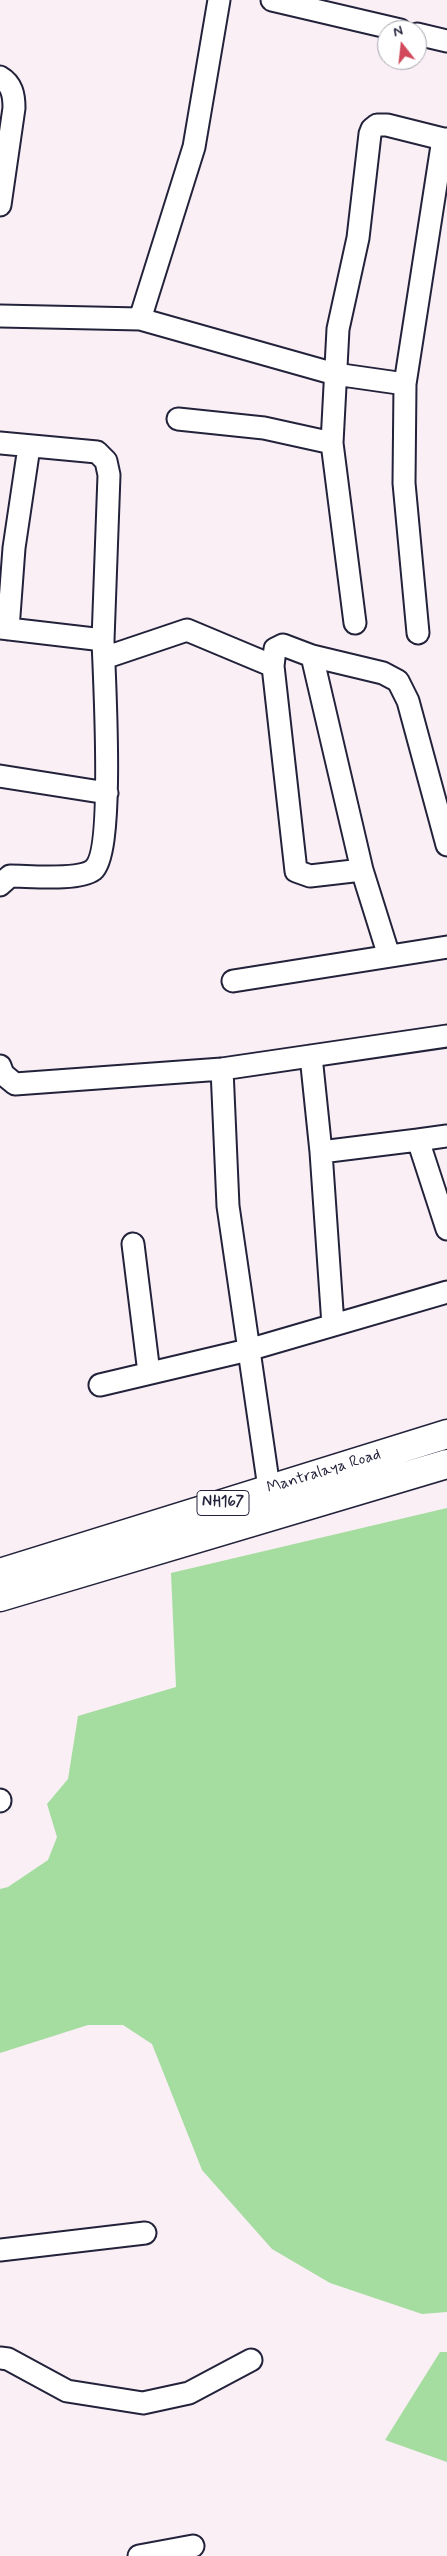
<!DOCTYPE html>
<style>
body{margin:0}
#map{position:relative;width:447px;height:2556px;overflow:hidden;background:#faeff5;font-family:Mynerve,sans-serif}
canvas{display:block}
.north{position:absolute;left:377px;top:20px;width:50px;height:50px;box-sizing:border-box;background:#fff;border:1px solid #a7a7b1;border-radius:50%;rotate:344deg;font-size:14px;font-weight:700;line-height:20px;text-align:center;color:#22223b}
.north::after{content:'';display:block;margin:auto;width:18px;height:22px;background:#d1495b;clip-path:polygon(50% 0,100% 100%,50% 72%,0 100%)}
</style>
<div id="map">
<canvas width="447" height="2556"></canvas>
<div class="north">N</div>
</div>
<script>
const c = document.querySelector('canvas').getContext('2d');
c.lineJoin = 'round';
function fillPath(path, color) {
  c.fillStyle = color;
  c.fill(path, 'evenodd');
}
function trace(path, color, width, dash) {
  c.strokeStyle = color;
  c.lineWidth = width;
  c.lineCap = dash ? 'butt' : 'round';
  c.setLineDash(dash || []);
  c.stroke(path);
}
function write(font, color, halo, rows, align = 'center') {
  c.font = font + ' Mynerve,sans-serif';
  c.lineWidth = 5;
  c.setLineDash([]);
  c.textBaseline = 'middle';
  c.strokeStyle = halo;
  c.fillStyle = color;
  for (const [text, x, y, turn = 0] of rows) {
    c.save();
    c.translate(x, y);
    c.rotate((+turn || 0) * Math.PI / 180);
    c.textAlign = isNaN(turn) ? turn : align;
    if (halo) c.strokeText(text, 0, 0);
    c.fillText(text, 0, 0);
    c.restore();
  }
}
const green = new Path2D(`
 M447 1508V2312L422 2314 330 2283 272 2249 202 2170 152 2044 123 2025H88L0 2053V1889L8 1887 48 1860 57 1837 47 1804 68 1779 78 1716 176 1687 171 1573Z
 M440 2352H447V2462L385 2440Z`);
const minor = new Path2D(`
 M272 0 400 30
 M417 34 447 41
 M0 77C12 84 14 95 14 108L0 205
 M0 316 140 319 194 147 219 0
 M140 319 335 374 405 384
 M178 419 264 428 332 443
 M0 443 97 452 106 461 109 475 103 640
 M355 623 332 443 338 329 358 238 370 134 372 129 377 125H387L443 139
 M0 628 103 640C104 675 115 852 93 870 78 881 30 876 10 876L0 885
 M8 629 14 548 29 447
 M418 633 404 483 405 384 443 139H447
 M312 656 362 870 310 876 296 871 273 666 275 649 283 645 312 656 383 673 398 681 408 701 447 845
 M104 658 187 630 273 666
 M0 776 107 793
 M362 870 389 956
 M233 981 447 947
 M311 1056 321 1152 333 1325
 M0 1066 3 1074 15 1084 222 1069 447 1036
 M222 1069 228 1206 269 1488
 M447 1136 418 1140 447 1229
 M321 1152 418 1140
 M133 1244 149 1373
 M100 1385 248 1350 447 1292
 M0 1800V1801
 M0 2250 145 2233
 M0 2358 8 2359 67 2391 143 2403 189 2393 251 2360
 M139 2556 193 2546`);
const highway = new Path2D(`
 M0 1573 447 1434
 M0 1597 447 1464`);
const shields = [
 [223,1503,52]
];
const shieldNames = [
 ["NH167",223,1503]
];
const streetNames = [
 ["Mantralaya Road",324,1472,-17]
];
fillPath(green, '#a5dc9f');
trace(minor, '#22223b', 25);
trace(highway, '#22223b', 31);
trace(minor, '#fff', 21);
trace(highway, '#fff', 28);
for (const [x, y, w] of shields) {
  const box = new Path2D();
  box.roundRect(x - w / 2, y - 12.5, w, 25, 4);
  c.fillStyle = '#fff';
  c.fill(box);
  trace(box, '#22223b', 1);
}
write('bold 15px', '#22223b', null, shieldNames);
write('16px', '#22223b', '#fff', streetNames);
</script>
